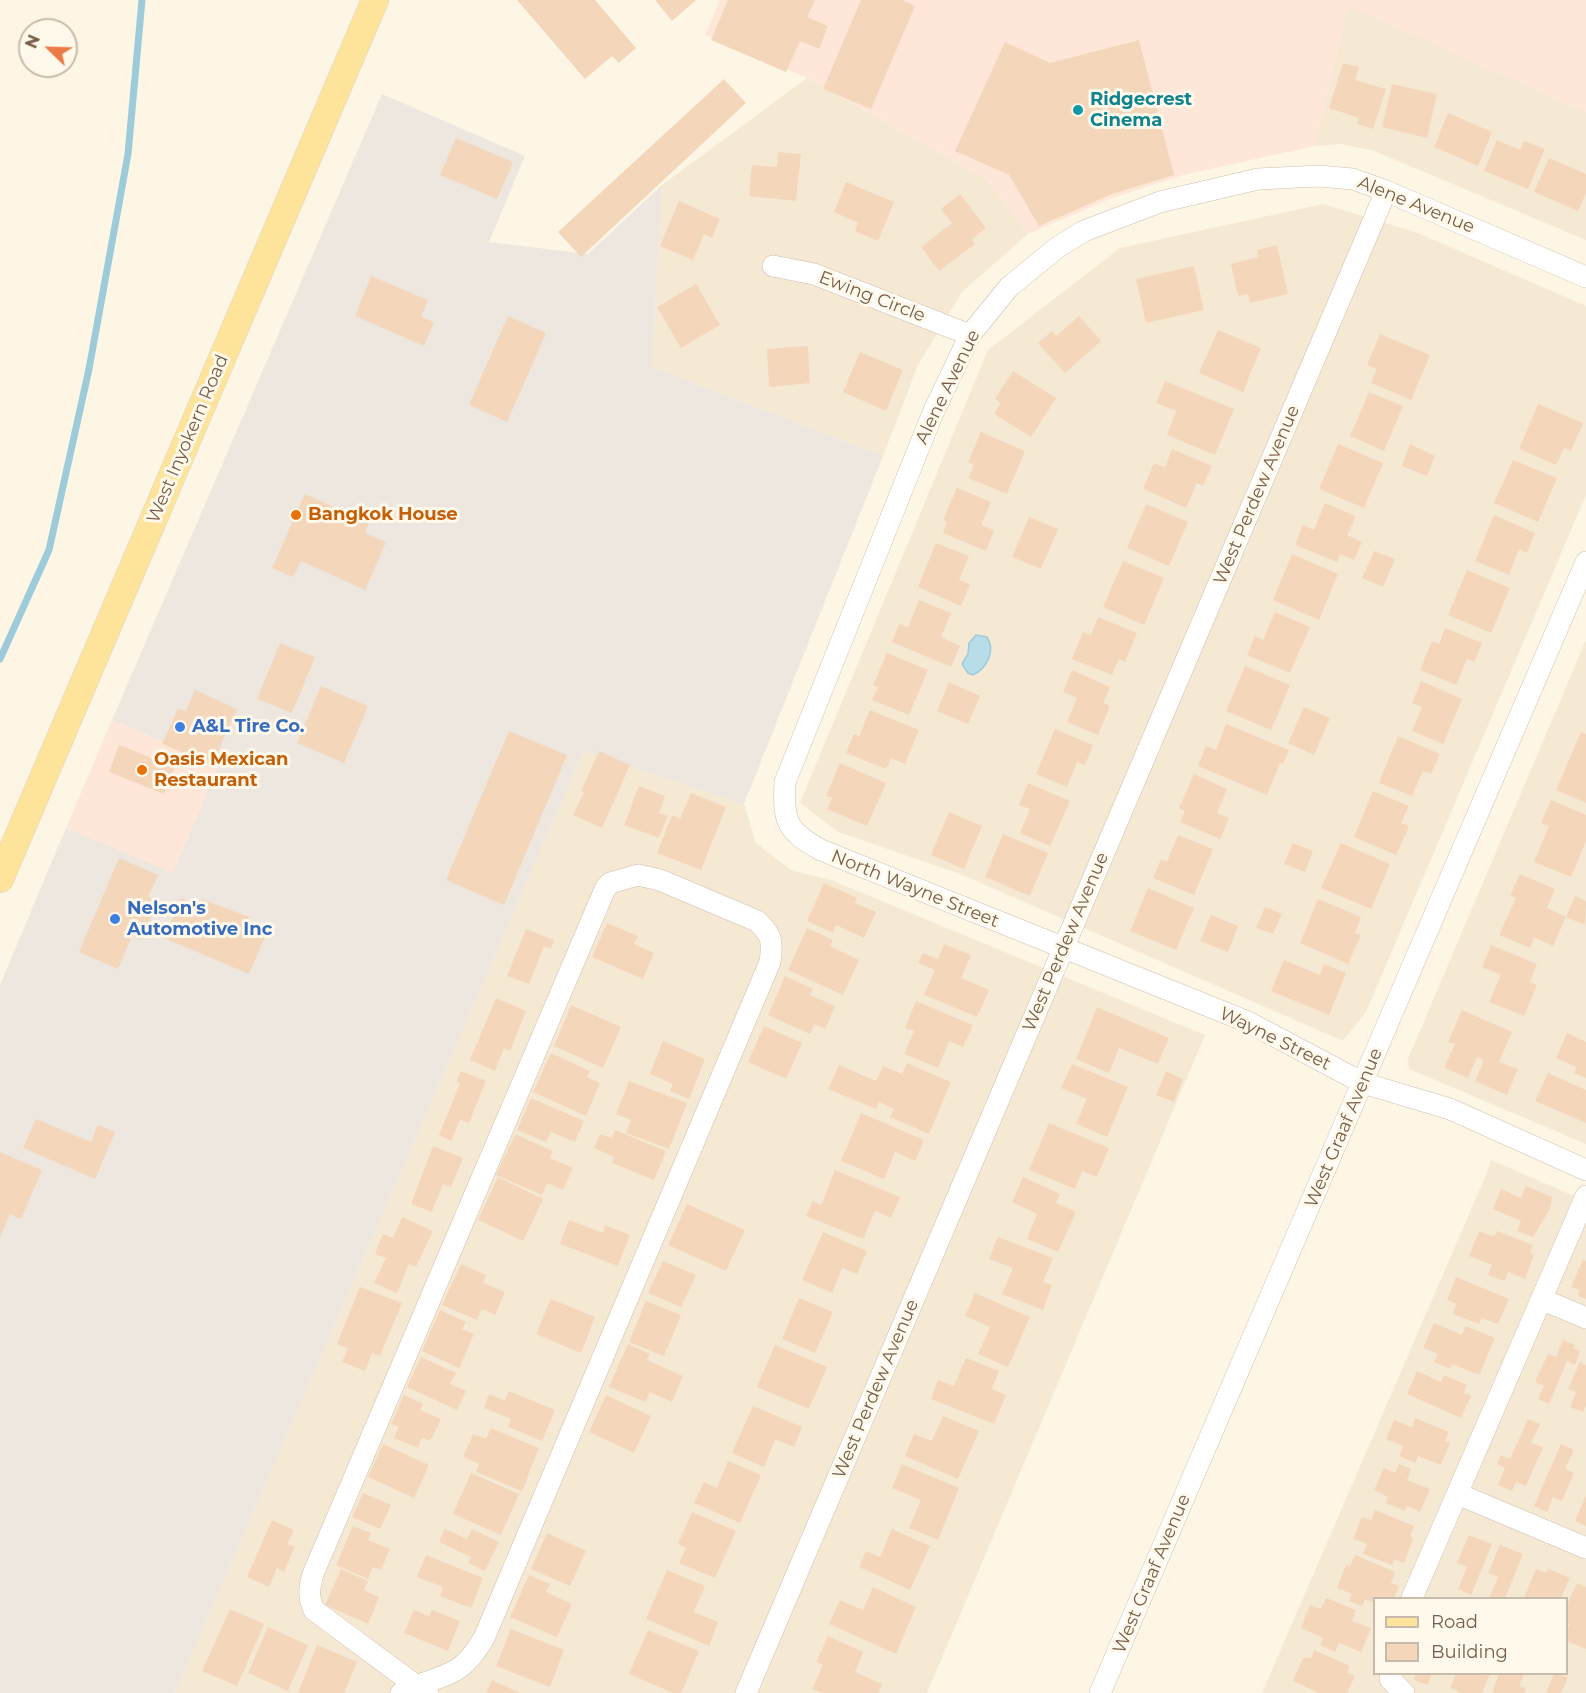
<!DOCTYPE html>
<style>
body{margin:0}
#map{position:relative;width:1586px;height:1693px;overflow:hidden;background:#fdf6e5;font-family:Montserrat,sans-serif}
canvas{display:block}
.legend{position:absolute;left:1373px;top:1597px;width:195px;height:78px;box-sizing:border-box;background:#fff9ec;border:2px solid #c9bbab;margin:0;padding:8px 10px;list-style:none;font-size:18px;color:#775e49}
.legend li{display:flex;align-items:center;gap:12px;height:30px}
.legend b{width:30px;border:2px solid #c9bbab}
.north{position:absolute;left:18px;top:18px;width:60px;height:60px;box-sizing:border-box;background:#fff9ec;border:2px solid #c9bbab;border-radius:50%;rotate:293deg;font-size:16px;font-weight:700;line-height:24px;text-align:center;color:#775e49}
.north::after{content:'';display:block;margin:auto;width:21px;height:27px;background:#eb7b46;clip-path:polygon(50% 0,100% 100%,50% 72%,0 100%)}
</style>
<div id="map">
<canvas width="1586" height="1693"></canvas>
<ul class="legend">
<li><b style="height:8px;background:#fee39b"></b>Road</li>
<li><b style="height:16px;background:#f4d7bb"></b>Building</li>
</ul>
<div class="north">N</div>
</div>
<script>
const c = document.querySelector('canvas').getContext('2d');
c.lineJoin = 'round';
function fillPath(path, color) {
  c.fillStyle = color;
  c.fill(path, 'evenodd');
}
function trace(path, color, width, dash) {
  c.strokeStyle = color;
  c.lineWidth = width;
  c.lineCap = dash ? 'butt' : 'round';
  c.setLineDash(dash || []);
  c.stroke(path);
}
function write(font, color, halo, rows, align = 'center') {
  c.font = font + ' Montserrat,sans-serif';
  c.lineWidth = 6;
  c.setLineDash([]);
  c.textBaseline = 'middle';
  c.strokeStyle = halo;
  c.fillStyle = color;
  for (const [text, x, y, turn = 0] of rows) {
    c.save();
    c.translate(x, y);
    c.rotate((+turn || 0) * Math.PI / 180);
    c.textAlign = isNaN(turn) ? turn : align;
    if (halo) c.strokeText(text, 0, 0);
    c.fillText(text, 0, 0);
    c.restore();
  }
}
const residential = new Path2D(`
 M1348 5 1586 112V240L1374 151 1342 144 1315 146Z
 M807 78 985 178 1028 234 962 292 918 365 883 456 652 367 662 185Z
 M1323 204 1418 233 1586 306V495L1366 1012 1343 1041 960 874 838 832 800 803 988 350 1120 248Z
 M1586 640V1144L1409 1069 1408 1059Z
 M584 751 744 804 756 843 791 870 831 880 1205 1035 927 1693H175Z
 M1491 1160 1586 1201V1693H1262L1486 1175ZM1374 1598H1566V1674H1374Z`);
const commercial = new Path2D(`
 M720 0H1586V112L1348 6 1315 146 1183 175 1112 198 1028 234 985 178 807 78 705 35Z
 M112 720 219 765 173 874 66 828Z`);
const industrial = new Path2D(`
 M382 94 525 156 489 242 588 254 662 185 652 367 883 456 744 804 584 751 175 1693H0V985L66 828 173 873 219 765 112 720Z`);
const water = new Path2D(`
 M976 635 987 637C996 651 987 668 973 675L968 673 962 664 968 654 969 643Z`);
const stream = new Path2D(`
 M0 659 49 550 89 369 128 154 142 0`);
const building = new Path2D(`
 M517 0H595L636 48 619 63 612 56 585 79Z
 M655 0H696L672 21Z
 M728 0H815L807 17 828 26 819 49 800 41 786 72 711 40Z
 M861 0H902L915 6 871 109 823 89Z
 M1139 40 1174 175 1112 194 1039 226 1009 175 955 151 1005 42 1050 63Z
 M1343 63 1359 67 1355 80 1386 89 1373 129 1357 124 1359 118 1329 108Z
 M724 79 746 103 581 257 558 232Z
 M1392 84 1437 94 1427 138 1382 127Z
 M1448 113 1492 132 1478 166 1434 147Z
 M456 138 513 162 497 199 440 175Z
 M1497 140 1520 150 1524 141 1545 149 1528 189 1484 171Z
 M778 152 801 154 796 201 749 196 752 165 777 167Z
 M1549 158 1586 174V193L1578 211 1534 192Z
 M846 182 894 202 878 241 855 231 858 223 834 212Z
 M960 194 986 228 972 239 975 244 939 271 921 247 952 223 941 209Z
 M679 201 720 219 712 238 704 234 693 260 660 246Z
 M1277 245 1288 294 1250 303 1248 294 1238 296 1231 264 1258 257 1257 250Z
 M1194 266 1204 310 1146 323 1136 279Z
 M371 276 428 300 421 317 434 322 424 346 355 316Z
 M696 284 720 325 681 348 657 307Z
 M508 316 546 333 507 422 469 405Z
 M1079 316 1101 341 1065 373 1038 343 1052 331 1056 336Z
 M1218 330 1261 348 1243 392 1199 373Z
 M1380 334 1430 355 1411 400 1371 383 1377 369 1367 365Z
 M808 346 810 383 769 387 767 349Z
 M860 352 903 370 886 411 843 392Z
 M1013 371 1056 398 1031 437 994 414 1001 403 995 399Z
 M1165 381 1234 409 1215 455 1167 435 1176 411 1156 403Z
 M1369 392 1403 406 1384 451 1350 436Z
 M1538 404 1583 423 1571 451 1564 448 1556 465 1519 449Z
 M981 432 1025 451 1007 494 968 478 974 465 968 462Z
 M1338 444 1383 463 1364 508 1319 489Z
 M1410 444 1435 456 1427 476 1402 466Z
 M1172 449 1212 466 1203 486 1197 483 1186 508 1143 489 1154 463 1165 467Z
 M1513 460 1557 478 1538 522 1494 503Z
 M957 488 991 502 981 525 994 530 986 551 943 533 947 522 943 520Z
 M305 494 369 523 365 533 386 542 365 590 301 561 293 577 272 568Z
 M1325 503 1356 516 1347 535 1362 542 1354 560 1340 554 1337 562 1295 545 1303 525 1314 530Z
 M1146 504 1188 522 1169 566 1127 548Z
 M1494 515 1535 533 1527 553 1519 549 1509 575 1475 561Z
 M1029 517 1058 529 1041 569 1012 557Z
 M936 543 969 556 959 580 970 584 961 606 918 587Z
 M1374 551 1395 559 1383 587 1362 578Z
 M1292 554 1338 574 1319 620 1273 600Z
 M1123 561 1164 578 1144 625 1103 607Z
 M1467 570 1510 588 1491 633 1448 615Z
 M919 600 951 613 941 637 960 646 951 667 892 642 899 624 908 627Z
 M1275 612 1310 627 1290 673 1247 655 1255 636 1263 640Z
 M1098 617 1137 633 1125 662 1119 659 1112 675 1072 659 1083 632 1091 635Z
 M1445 628 1482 643 1474 662 1467 659 1456 685 1420 670 1432 641 1439 644Z
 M280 643 315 657 292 713 257 699Z
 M887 653 928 670 909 715 872 700 878 687 873 685Z
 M1245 666 1290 685 1271 730 1226 711Z
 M1072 670 1110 687 1103 703 1110 706 1098 735 1067 722 1077 698 1063 692Z
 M1421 681 1462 699 1443 744 1412 731 1422 707 1412 703Z
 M949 682 980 696 968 724 937 711Z
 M321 686 368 706 344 763 297 743Z
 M195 690 237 709 212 765 162 744 178 708 186 711Z
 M1304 707 1330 718 1314 755 1288 743Z
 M870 710 919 730 905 764 891 758 886 769 846 753 854 734 859 736Z
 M1226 724 1289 750 1283 764 1280 763 1267 795 1198 766 1206 746 1216 750Z
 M1055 729 1093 745 1085 765 1077 762 1067 787 1036 774Z
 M509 731 567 755 504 905 446 880Z
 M1581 732 1586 734V803L1556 790Z
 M1398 736 1440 754 1431 774 1423 771 1412 796 1379 783Z
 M119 745 175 767 164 794 109 772Z
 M599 751 630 765 602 828 573 815 584 792 581 791Z
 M840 763 886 783 867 826 827 809 832 798 826 796Z
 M1194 774 1227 789 1217 813 1229 818 1220 839 1180 822 1185 811 1179 808Z
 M1028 783 1070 801 1050 846 1020 833 1030 809 1019 805Z
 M639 786 665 796 659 813 668 816 659 838 624 825Z
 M1373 791 1409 806 1401 823 1409 826 1396 855 1354 837Z
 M691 793 726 807 701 870 657 853 672 815 680 819Z
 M1551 800 1586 815V841L1571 877 1534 862 1549 826 1541 823Z
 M949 812 982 826 964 869 931 855Z
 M1003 834 1048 853 1030 896 985 877Z
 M1178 835 1213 849 1194 895 1153 878 1161 859 1167 862Z
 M1293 843 1313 851 1305 872 1284 864Z
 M1341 843 1390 864 1371 909 1321 888Z
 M119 858 158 875 148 897 158 902 142 940 132 936 118 969 79 952Z
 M1520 874 1555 889 1547 908 1566 917 1553 946 1534 937 1530 948 1499 935 1516 898 1510 896Z
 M824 883 857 898 855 903 876 912 864 938 836 925 833 933 807 921Z
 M1148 888 1194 908 1176 950 1130 931Z
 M1575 896 1586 901 1585 925 1566 917Z
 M181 898 199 906 202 899 249 917 245 926 266 934 249 974 164 938Z
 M1318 899 1361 917 1355 933 1361 935 1348 964 1300 943Z
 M1265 907 1282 914 1273 934 1256 928Z
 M1211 915 1238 926 1228 952 1200 941Z
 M607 923 638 936 634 944 654 953 643 979 592 957Z
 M807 928 833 940 830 946 859 960 843 995 788 970Z
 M526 929 554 940 551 949 544 946 529 984 507 976Z
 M944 944 971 955 961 978 989 990 977 1017 924 995 935 970 918 963 923 953 938 959Z
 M1491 945 1537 964 1530 982 1537 985 1524 1016 1489 1002 1501 975 1482 967Z
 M1284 960 1320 975 1324 964 1346 973 1329 1015 1271 991Z
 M785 976 813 989 810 995 835 1006 825 1029 814 1024 810 1034 768 1015Z
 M496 998 526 1011 510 1051 504 1048 495 1071 470 1060Z
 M916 1001 973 1025 963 1047 949 1041 938 1068 904 1054 914 1031 905 1028Z
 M571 1005 621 1027 603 1068 554 1046Z
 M1097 1007 1169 1038 1158 1064 1119 1048 1109 1073 1076 1059Z
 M1462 1010 1512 1032 1499 1062 1518 1069 1507 1095 1475 1081 1484 1060 1477 1057 1468 1078 1444 1068 1455 1044 1448 1042Z
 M764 1026 802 1043 786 1079 748 1062Z
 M1567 1033 1586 1042V1078L1574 1073 1576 1067 1556 1058Z
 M663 1041 705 1059 689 1099 670 1091 673 1084 650 1074Z
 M551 1053 590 1071 587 1077 600 1083 586 1116 533 1092Z
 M907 1063 951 1082 929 1134 890 1117 894 1109 879 1102 876 1109 828 1089 839 1065 876 1081 883 1066 902 1074Z
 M1072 1064 1128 1087 1107 1137 1076 1124 1087 1099 1061 1088Z
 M461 1071 486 1081 469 1123 460 1120 451 1141 439 1135 460 1083 457 1081Z
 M1166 1071 1183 1079 1174 1102 1156 1095Z
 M1548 1073 1586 1090V1123L1535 1101Z
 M629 1081 687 1103 669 1149 626 1133 631 1120 616 1114Z
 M531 1098 584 1121 575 1142 551 1132 546 1142 517 1130Z
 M861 1113 924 1140 915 1161 895 1152 884 1179 841 1161Z
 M36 1119 91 1142 98 1125 115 1132 95 1179 23 1148Z
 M1049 1123 1109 1148 1097 1177 1082 1171 1075 1189 1029 1170Z
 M615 1130 666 1151 654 1180 612 1163 614 1157 594 1148 600 1134 612 1138Z
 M515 1134 553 1151 550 1158 573 1168 563 1190 547 1183 542 1195 496 1175Z
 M433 1146 463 1158 451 1187 443 1184 432 1212 411 1204Z
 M0 1152 42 1170 21 1219 10 1214 0 1237Z
 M835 1170 900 1197 891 1218 875 1211 863 1239 806 1216 813 1201 821 1205Z
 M498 1177 543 1199 523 1241 478 1220Z
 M1023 1177 1060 1194 1056 1203 1076 1212 1058 1252 1027 1239 1037 1214 1012 1202Z
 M1526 1186 1552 1197 1550 1209 1533 1237 1517 1231 1521 1221 1493 1209 1501 1189 1521 1198Z
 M687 1204 745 1230 726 1271 668 1245Z
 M402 1217 433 1231 416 1267 409 1264 397 1293 374 1283 386 1258 375 1254 383 1234 393 1238Z
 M569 1220 603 1233 605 1225 630 1235 618 1266 560 1244Z
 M1479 1231 1494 1237 1497 1231 1533 1245 1530 1253 1534 1255 1525 1279 1508 1272 1505 1281 1488 1275 1492 1265 1469 1256Z
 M823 1232 867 1251 857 1274 842 1268 832 1293 802 1280Z
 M998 1237 1053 1258 1043 1282 1052 1285 1043 1310 1002 1294 1013 1268 989 1259Z
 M1583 1260 1586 1261V1299L1578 1296 1580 1290 1571 1287Z
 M663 1261 696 1275 681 1307 648 1293Z
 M461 1264 486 1275 483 1283 505 1292 495 1315 482 1309 477 1320 442 1305Z
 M1456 1277 1509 1299 1498 1324 1482 1318 1479 1324 1453 1314 1456 1304 1447 1300Z
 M360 1287 402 1303 380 1356 372 1353 365 1371 342 1362 348 1348 337 1344Z
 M975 1293 1030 1317 1008 1367 978 1354 990 1327 965 1316Z
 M799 1298 833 1312 815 1353 782 1339Z
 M551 1299 595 1317 581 1353 536 1334Z
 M646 1301 681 1315 664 1356 629 1342Z
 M440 1310 466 1322 462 1329 474 1334 459 1368 422 1351Z
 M1434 1323 1462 1335 1466 1326 1495 1338 1479 1375 1452 1364 1450 1369 1434 1362 1438 1354 1423 1348Z
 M1563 1340 1575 1345 1573 1348 1580 1351 1575 1365 1567 1361 1549 1404 1538 1399 1544 1386 1535 1382 1548 1354 1556 1357Z
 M628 1344 650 1354 647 1360 683 1376 672 1402 650 1392 645 1402 609 1387Z
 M775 1345 827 1367 809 1409 757 1387Z
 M421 1357 456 1373 450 1384 466 1391 457 1410 407 1387Z
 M966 1358 999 1371 992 1389 1006 1395 994 1424 931 1399 938 1380 954 1386Z
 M1580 1362 1586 1365V1405L1583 1412 1570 1407 1576 1392 1568 1389Z
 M1417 1371 1441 1382 1444 1375 1467 1385 1464 1393 1471 1396 1461 1418 1407 1394Z
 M509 1391 555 1410 542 1441 508 1427 511 1419 484 1408 489 1394 505 1401Z
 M404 1395 423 1404 420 1410 441 1419 430 1441 422 1438 418 1448 394 1438 399 1427 391 1424Z
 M606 1395 651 1416 634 1453 589 1432Z
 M753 1406 802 1427 794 1447 775 1439 764 1467 732 1453Z
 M943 1416 979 1431 958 1479 905 1456 914 1434 932 1441Z
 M1415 1418 1449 1432 1445 1441 1450 1443 1441 1465 1418 1456 1415 1463 1399 1456 1403 1446 1386 1439 1394 1420 1412 1427Z
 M1528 1419 1540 1424 1531 1443 1543 1447 1526 1486 1516 1482 1512 1491 1498 1485 1505 1468 1497 1464 1501 1455 1510 1459Z
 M491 1428 539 1448 522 1491 476 1472 479 1464 463 1457 473 1434 486 1439Z
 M383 1444 429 1465 414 1498 368 1477Z
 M1561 1444 1574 1450 1565 1469 1574 1473 1562 1501 1553 1497 1547 1512 1534 1506Z
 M728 1461 761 1475 740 1523 694 1503 704 1482 717 1488Z
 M902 1464 959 1488 938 1540 909 1528 921 1500 892 1488Z
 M1399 1464 1411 1469 1407 1480 1430 1489 1420 1512 1407 1506 1405 1511 1386 1503 1388 1497 1374 1490 1384 1468 1395 1473Z
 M471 1473 519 1494 501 1535 453 1514Z
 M363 1493 391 1505 380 1529 352 1517Z
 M1586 1495V1526L1575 1521Z
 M1375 1510 1414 1526 1410 1536 1413 1539 1404 1563 1394 1559 1392 1565 1363 1554 1367 1544 1353 1539 1362 1517 1371 1520Z
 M692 1512 736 1531 715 1578 679 1563 686 1548 678 1544Z
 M272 1520 294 1530 287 1544 295 1547 284 1572 277 1568 269 1587 247 1577Z
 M353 1526 371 1533 368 1540 390 1549 381 1570 373 1567 368 1579 336 1565Z
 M445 1529 467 1539 472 1529 499 1542 485 1571 468 1563 471 1557 439 1542Z
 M892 1529 930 1546 910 1590 859 1567 866 1551 880 1557Z
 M547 1533 586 1551 570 1586 531 1569Z
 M1469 1535 1492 1544 1471 1595 1458 1589 1467 1567 1457 1563Z
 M1500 1545 1523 1554 1505 1598H1489L1498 1577 1488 1573Z
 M426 1555 483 1578 471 1608 440 1596 443 1587 417 1577Z
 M1355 1555 1395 1572 1391 1583 1399 1586 1394 1598H1374V1603L1365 1599 1362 1606 1349 1601 1352 1594 1337 1588 1346 1565 1350 1566Z
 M341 1569 368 1581 364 1590 379 1597 368 1624 325 1605Z
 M1536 1569 1546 1573 1548 1569 1570 1578 1561 1598H1524Z
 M667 1570 705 1586 694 1612 718 1622 709 1646 646 1619Z
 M529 1575 550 1584 546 1592 572 1604 557 1637 510 1617Z
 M1577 1583 1586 1587V1649L1566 1641V1632L1570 1624 1566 1623V1607Z
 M873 1587 916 1607 896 1654 829 1624 840 1600 863 1610Z
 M1326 1598 1356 1610 1352 1621 1371 1628 1361 1652 1339 1643 1335 1652 1320 1645 1323 1638 1301 1628 1310 1605 1321 1609Z
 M230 1609 264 1624 237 1686 202 1671Z
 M414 1610 429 1616 432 1610 460 1621 448 1651 404 1633Z
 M268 1627 308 1645 288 1691 248 1673Z
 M511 1629 564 1650 550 1687 496 1666Z
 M648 1630 699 1651 681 1693H673L629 1674Z
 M828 1636 863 1652 855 1672 882 1684 878 1693H822L812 1689 823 1665 816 1662Z
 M317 1645 357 1662 344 1693H298Z
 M1314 1650 1350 1666 1347 1672 1355 1676 1347 1693H1319L1293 1681 1303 1658H1311Z
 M1416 1674H1432L1427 1685 1414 1680Z
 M1456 1674H1490L1482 1693H1457L1458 1691 1450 1688Z
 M1499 1674H1524L1519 1686 1526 1688 1524 1693H1492Z
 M1554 1674 1568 1677 1561 1693H1546Z
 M492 1680 520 1693H486Z`);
const minor = new Path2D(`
 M773 266 814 274 970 335
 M1586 277 1386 191 1353 179 1319 176 1258 179 1160 202 1084 231 1058 247 1009 287 970 335 932 415 785 782C783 821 786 831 821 850L1248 1022 1363 1083 1450 1109 1586 1170
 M1541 1299 1586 1318
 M1458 1494 1586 1548
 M1412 1598 1586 1196
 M1391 1674 1390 1679 1404 1693
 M401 1693C419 1683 441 1679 456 1670 468 1663 477 1650 484 1638L770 962C773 941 772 935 757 921L660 880 638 875 610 883 605 889 313 1574C309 1588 308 1597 314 1610L415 1685 428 1693
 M746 1693 1386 191
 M1100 1693 1586 562`);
const major = new Path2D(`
 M0 879 375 0`);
const markers = [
 [1078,110,6,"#0f9aa8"],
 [296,515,6,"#e8710a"],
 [180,727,6,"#3f7fe0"],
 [142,770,6,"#e8710a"],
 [115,919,6,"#3f7fe0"]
];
const cultureNames = [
 ["Ridgecrest",1090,100],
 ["Cinema",1090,121]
];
const streetNames = [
 ["Alene Avenue",1416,205,22],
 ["Ewing Circle",872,297,21],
 ["Alene Avenue",948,387,-64],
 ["West Inyokern Road",188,439,-67],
 ["West Perdew Avenue",1257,495,-67],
 ["North Wayne Street",915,889,22],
 ["West Perdew Avenue",1066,942,-67],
 ["Wayne Street",1275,1039,26],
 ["West Graaf Avenue",1344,1128,-67],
 ["West Perdew Avenue",876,1389,-67],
 ["West Graaf Avenue",1152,1574,-67]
];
const foodNames = [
 ["Bangkok House",308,515],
 ["Oasis Mexican",154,760],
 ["Restaurant",154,781]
];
const shopNames = [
 ["A&L Tire Co.",192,727],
 ["Nelson's",127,909],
 ["Automotive Inc",127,930]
];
fillPath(residential, '#f5e9d3');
fillPath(commercial, '#fee7d8');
fillPath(industrial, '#ede7df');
fillPath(water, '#b8dce8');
trace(water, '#9ecbda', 1.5);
trace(stream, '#9ecbda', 7);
fillPath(building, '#f4d7bb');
trace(minor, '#cfbeab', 22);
trace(major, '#dcd5d0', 28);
trace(minor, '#fff', 21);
trace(major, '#fee39b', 27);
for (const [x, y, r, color] of markers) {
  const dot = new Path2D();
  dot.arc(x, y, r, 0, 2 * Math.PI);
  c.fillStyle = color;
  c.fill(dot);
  trace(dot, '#fff9ec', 2);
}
write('bold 18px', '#0d838f', '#fff9ec', cultureNames, 'left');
write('18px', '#775e49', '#fff9ec', streetNames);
write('bold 18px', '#c56008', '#fff9ec', foodNames, 'left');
write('bold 18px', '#366cbe', '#fff9ec', shopNames, 'left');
</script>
